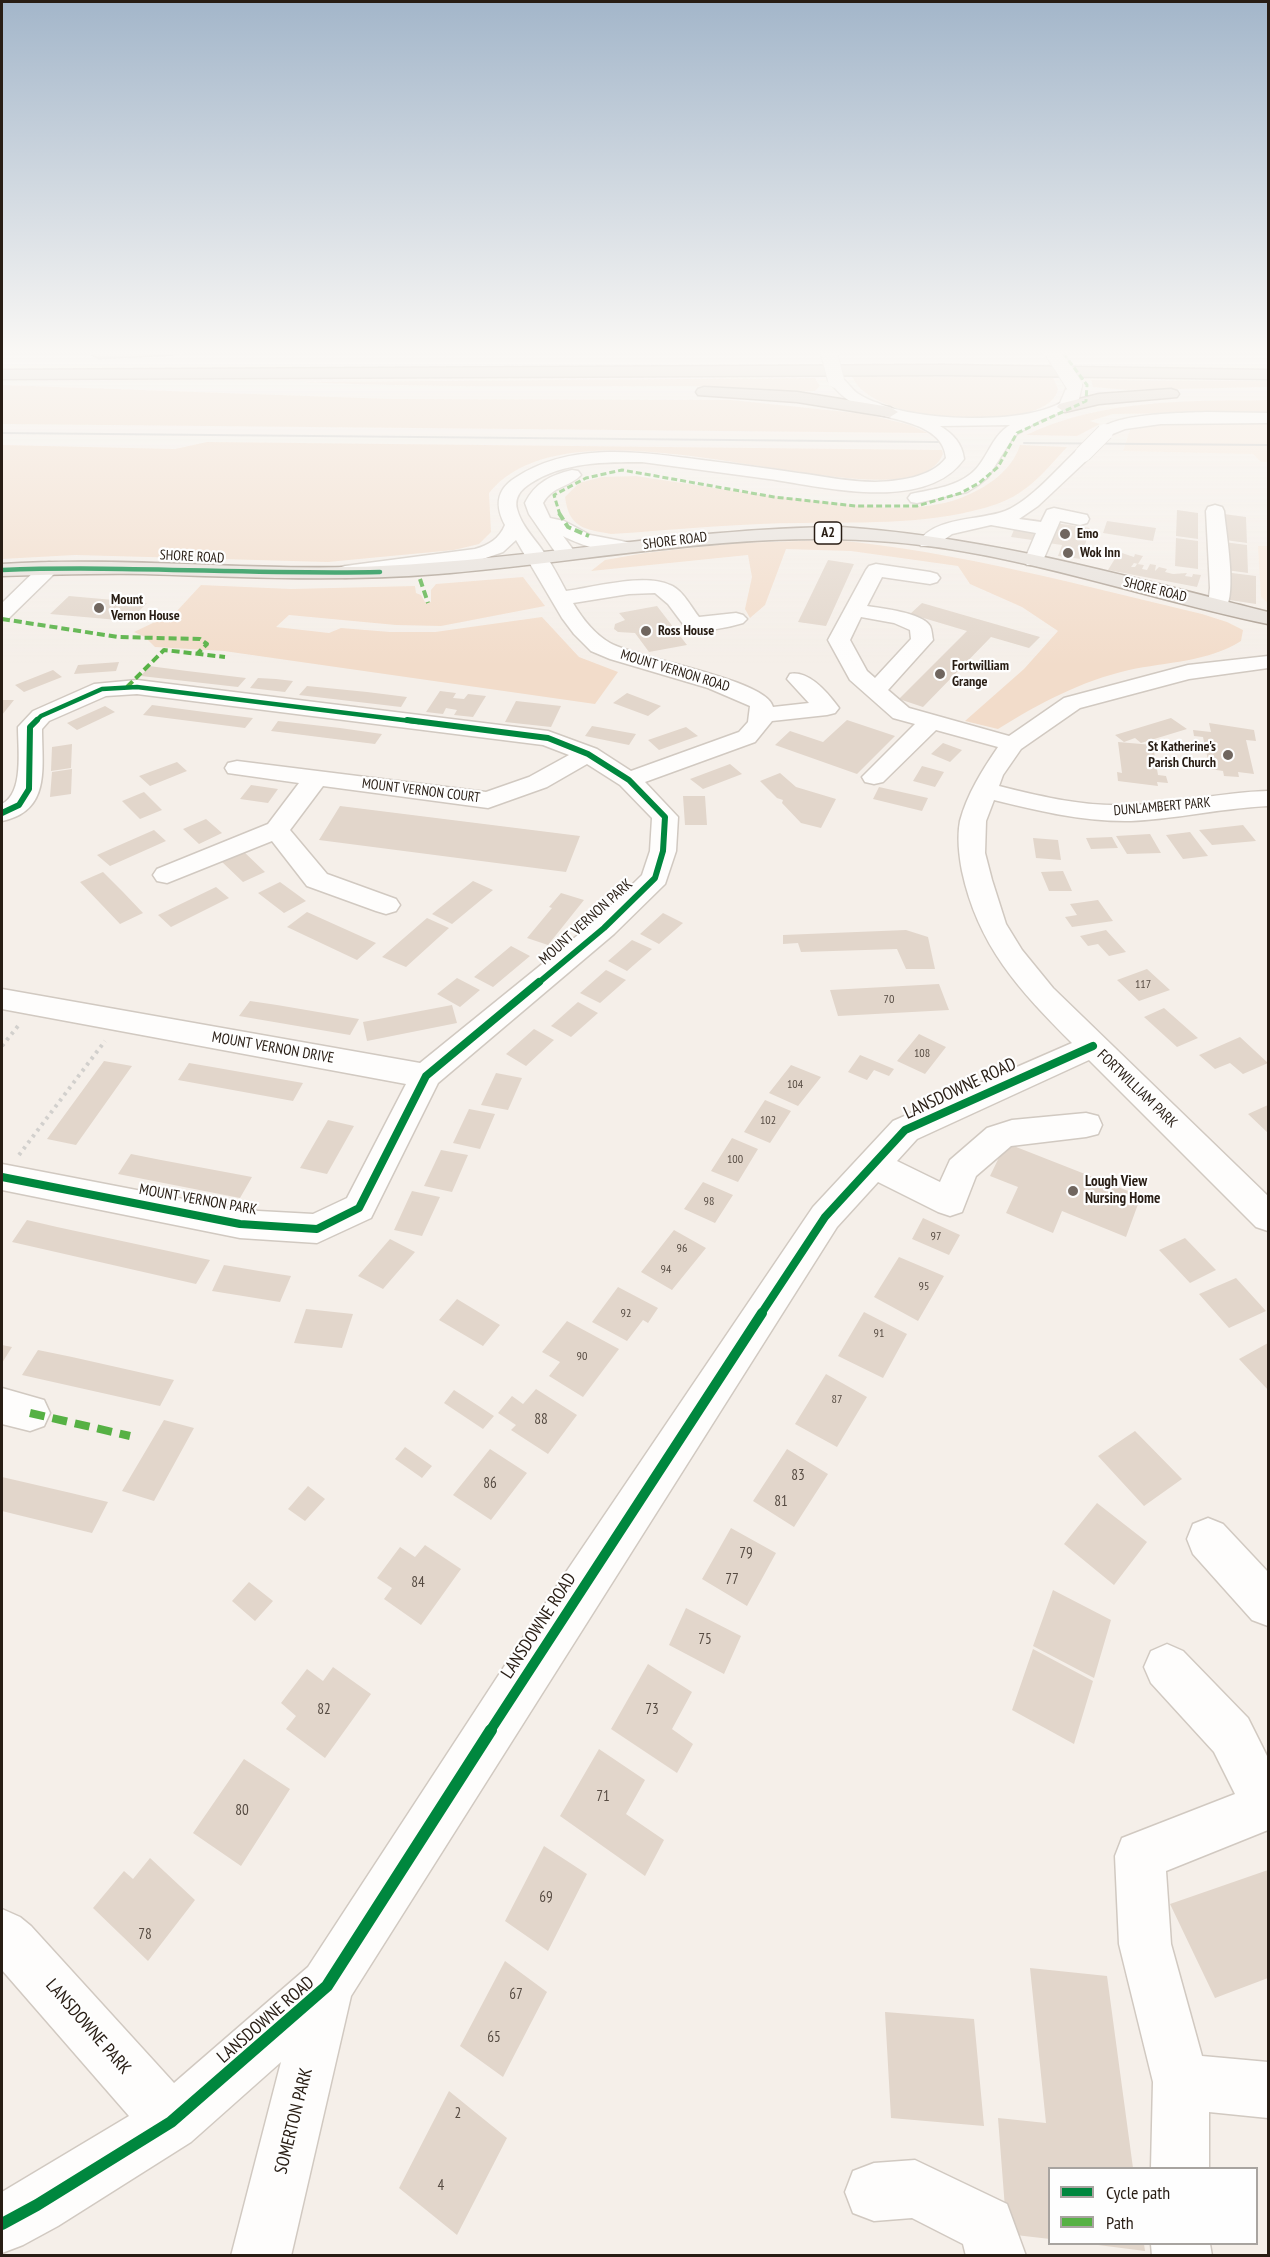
<!DOCTYPE html>
<style>
body{margin:0}
#map{position:relative;width:1270px;height:2257px;overflow:hidden;background:#f5efe9;font-family:"PT Sans Narrow",sans-serif}
canvas{display:block}
.frame{position:absolute;inset:0;border:3px solid #281d14;pointer-events:none}
.legend{position:absolute;left:1048px;top:2167px;width:210px;height:78px;box-sizing:border-box;background:#fefefe;border:2px solid #a8a4a0;margin:0;padding:8px 10px;list-style:none;font-size:18px;color:#281d14}
.legend li{display:flex;align-items:center;gap:12px;height:30px}
.legend b{width:30px;border:2px solid #a8a4a0}
</style>
<div id="map">
<canvas width="1270" height="2257"></canvas>
<div class="frame"></div>
<ul class="legend">
<li><b style="height:8px;background:#00873e"></b>Cycle path</li>
<li><b style="height:8px;background:#56b144"></b>Path</li>
</ul>
</div>
<script>
const c = document.querySelector('canvas').getContext('2d');
c.lineJoin = 'round';
function fillPath(path, color) {
  c.fillStyle = color;
  c.fill(path, 'evenodd');
}
function trace(path, color, width, dash) {
  c.strokeStyle = color;
  c.lineWidth = width;
  c.lineCap = dash ? 'butt' : 'round';
  c.setLineDash(dash || []);
  c.stroke(path);
}
function write(font, color, halo, rows, align = 'center') {
  c.font = font + ' "PT Sans Narrow",sans-serif';
  c.lineWidth = 4.5;
  c.setLineDash([]);
  c.textBaseline = 'middle';
  c.strokeStyle = halo;
  c.fillStyle = color;
  for (const [text, x, y, turn = 0] of rows) {
    c.save();
    c.translate(x, y);
    c.rotate((+turn || 0) * Math.PI / 180);
    c.textAlign = isNaN(turn) ? turn : align;
    if (halo) c.strokeText(text, 0, 0);
    c.fillText(text, 0, 0);
    c.restore();
  }
}
const built = new Path2D(`
 M1268 422V462H1261L1253 454 1123 451 1130 430 1162 424Z
 M1258 546H1268V603L1261 597Z`);
const green = new Path2D(`
 M852 376 1053 377 1058 389C1050 435 871 427 852 376Z
 M815 378 820 386 815 391C773 394 730 386 688 386 559 386 430 388 301 382Z
 M1091 380 1268 381V387L1128 390 1093 387Z
 M2 385 392 399 731 400 866 414 910 425 928 433 2 424Z
 M1268 400V412L1113 414 1090 421 1100 424 1077 436 1026 435C1101 399 1187 401 1268 400Z
 M207 442 942 450 943 454C908 538 581 380 489 493L491 532 479 544 454 550 328 562 75 555 2 559V445L175 449Z
 M1020 445 1067 447C1046 470 1028 493 997 504 935 525 867 522 803 523 739 523 675 530 611 534 584 529 569 528 565 497L579 483 602 477 636 476C696 485 756 495 816 501 860 506 909 513 952 501 980 492 1011 474 1020 445Z
 M835 540C960 552 1080 585 1202 614L1227 622 1243 630 1241 641C1208 662 1166 662 1129 670 1081 681 1040 703 998 729L965 721 1024 669 1058 631 1022 607 970 584 958 566 851 551 786 549 765 605 750 618 745 609 752 577 748 555 591 571 605 560 645 553 736 543Z
 M523 577 545 606 441 626 396 625 289 615 276 627 329 633 341 628 390 632H435L542 617 579 657 618 672 595 704 224 651 155 647 145 637 134 632 176 612 201 585 291 589 415 586 416 593 421 595 425 602H431V590L436 584Z`);
const building = new Path2D(`
 M1177 510 1198 513V539L1176 536Z
 M1224 514 1246 517 1247 543 1225 540Z
 M1019 517 1040 520 1037 526 1055 523 1090 528 1081 559 1058 556 1062 545 1048 543 1051 536 1035 534 1032 540 1011 537Z
 M1107 521 1156 528 1153 541 1103 533Z
 M1176 538 1198 541V569L1175 566Z
 M1224 542 1247 545 1248 573 1226 570Z
 M1119 552 1134 557 1135 554 1143 556 1138 564 1134 563 1131 567H1135L1137 564 1144 565 1142 569 1147 570 1150 564 1156 565 1155 571 1159 567 1167 569 1165 572 1173 574 1187 573 1185 576 1192 577 1193 574 1201 575 1197 587 1108 570Z
 M828 560 854 564 826 626 798 622Z
 M1224 572 1256 576V604L1223 599Z
 M69 596 147 603 129 621 50 614Z
 M922 603 1040 637 1029 648 991 637 923 707 899 699 967 631 910 614Z
 M657 606 687 645 649 652 635 633 618 632 614 629 615 624 625 620 619 613Z
 M119 662 116 671 74 674 78 665Z
 M149 666 187 671 246 678 238 687 141 676Z
 M53 670 62 677 24 692 15 685Z
 M258 678 276 679 293 681 285 692 250 688Z
 M307 686 367 692 407 697 401 707 299 695Z
 M440 691 456 693 453 698 464 699 468 694 486 696 473 717 454 715 457 710 446 708 443 714 426 712Z
 M627 693 661 706 648 716 613 703Z
 M2 700H14L2 715Z
 M516 701 561 706 551 727 505 722Z
 M152 705 212 713 253 718 245 728 143 715Z
 M105 706 115 712 77 730 67 723Z
 M1171 718 1187 729 1141 743 1135 738 1124 742 1115 735Z
 M847 720 895 736 857 774 775 745 790 731 823 742Z
 M278 721 340 728 382 734 375 744 271 731Z
 M1209 723 1254 730 1256 741 1246 740 1254 774 1238 772 1239 777 1224 776 1223 771 1210 769 1203 737 1194 736 1193 730 1211 732Z
 M592 726 636 734 629 745 585 736Z
 M686 727 698 736 659 750 648 740Z
 M1118 742 1153 745 1158 775 1166 776 1168 783 1157 782 1158 786 1118 781 1117 772 1122 773Z
 M943 743 962 750 950 762 931 754Z
 M72 744 71 768 51 771 52 747Z
 M177 762 187 771 150 786 139 776Z
 M730 764 742 774 703 789 690 779Z
 M922 766 944 772 935 787 913 781Z
 M72 769 71 794 50 797 52 772Z
 M780 773 796 787 836 799 821 828 801 823 782 803 783 800 777 798 760 781Z
 M251 785 278 789 268 803 240 799Z
 M879 787 928 798 922 811 873 799Z
 M144 792 162 810 140 819 122 801Z
 M683 796H705L707 825H685Z
 M340 806 580 836 566 872 319 840Z
 M206 819 222 833 199 844 183 829Z
 M1243 825 1256 841 1212 845 1199 830Z
 M154 830 166 841 110 866 97 855Z
 M1190 832 1208 856 1183 859 1166 835Z
 M1150 834 1161 853 1127 854 1116 836Z
 M1112 837 1118 848 1091 849 1086 838Z
 M1033 838 1058 840 1061 860 1036 858Z
 M243 851 265 872 243 882 221 861Z
 M1063 871 1072 891H1049L1041 872Z
 M103 872 123 892 143 913 120 924 80 882Z
 M473 881 493 890 452 924 432 914Z
 M280 882 306 901 284 913 258 893Z
 M216 887 229 898 171 927 158 915Z
 M561 893 584 900 548 945 527 938 552 908 549 907Z
 M1098 900 1113 921 1072 927 1065 917 1077 915 1070 904Z
 M307 912 376 943 357 960 287 927Z
 M663 913 683 923 659 944 640 934Z
 M427 918 449 928 406 967 382 957Z
 M906 930 928 937 935 969H906L897 949 801 952 798 943 783 944V935Z
 M1106 930 1126 952 1109 956 1098 944 1088 946 1080 936Z
 M632 940 652 949 627 971 608 961Z
 M511 946 530 956 493 987 474 977Z
 M1147 969 1170 990 1139 1001 1117 980Z
 M606 970 626 980 600 1003 580 993Z
 M457 978 480 990 460 1007 437 994Z
 M939 984 949 1010 838 1016 830 990Z
 M250 1001 277 1005 359 1019 350 1035 239 1016Z
 M578 1002 598 1013 571 1037 551 1026Z
 M452 1005 457 1023 367 1041 363 1022Z
 M1164 1008 1198 1038 1177 1047 1144 1017Z
 M534 1029 554 1040 526 1066 506 1054Z
 M919 1034 946 1047 925 1074 897 1061Z
 M1240 1037 1268 1063 1243 1074 1230 1063 1215 1069 1199 1055Z
 M860 1055 894 1069 889 1076 874 1070 867 1080 848 1072Z
 M104 1061 132 1066 76 1145 47 1139Z
 M189 1063 218 1068 303 1083 293 1101 178 1080Z
 M791 1065 821 1077 798 1106 769 1093Z
 M496 1073 522 1078 508 1110 481 1105Z
 M765 1100 791 1111 770 1143 744 1132Z
 M1268 1105V1133L1248 1114Z
 M469 1109 495 1114 480 1149 453 1143Z
 M328 1120 354 1126 327 1174 300 1168Z
 M732 1138 758 1149 738 1182 711 1171Z
 M1006 1143 1141 1196 1126 1237 1062 1211 1053 1233 1006 1213 1018 1187 990 1176Z
 M441 1150 468 1155 452 1192 424 1186Z
 M131 1154 161 1160 252 1177 240 1198 118 1174Z
 M703 1182 733 1195 715 1223 684 1209Z
 M412 1191 440 1197 422 1236 394 1230Z
 M923 1218 960 1235 949 1255 912 1239Z
 M27 1220 57 1227 210 1260 196 1284 12 1242Z
 M674 1230 706 1248 672 1290 641 1272Z
 M1185 1238 1216 1270 1190 1283 1159 1250Z
 M390 1239 415 1252 383 1289 358 1276Z
 M899 1257 944 1276 918 1321 874 1297Z
 M224 1265 259 1271 291 1276 280 1302 212 1291Z
 M1236 1278 1266 1311 1229 1328 1199 1294Z
 M618 1287 658 1308 648 1323 643 1320 627 1341 592 1322Z
 M457 1299 500 1325 483 1346 439 1320Z
 M306 1309 353 1314 342 1348 294 1343Z
 M864 1312 907 1334 883 1378 838 1356Z
 M567 1321 619 1349 583 1397 549 1376 560 1362 542 1352Z
 M1268 1343V1390L1239 1359Z
 M2 1345 12 1347 2 1363Z
 M38 1350 72 1357 174 1380 160 1406 22 1375Z
 M826 1374 867 1397 837 1447 795 1424Z
 M536 1389 577 1415 548 1454 511 1430 516 1425 498 1413 512 1396 523 1404Z
 M454 1390 494 1416 483 1429 444 1403Z
 M164 1420 194 1428 154 1501 122 1491Z
 M1135 1431 1182 1479 1144 1506 1098 1456Z
 M405 1447 432 1466 422 1478 395 1459Z
 M490 1449 527 1473 491 1520 453 1495Z
 M787 1449 828 1474 794 1527 753 1501Z
 M2 1477 71 1493 108 1502 92 1533 18 1515 2 1511Z
 M308 1486 325 1499 305 1521 288 1509Z
 M1097 1503 1147 1542 1114 1585 1064 1544Z
 M731 1528 776 1553 747 1606 702 1579Z
 M425 1545 461 1569 421 1625 384 1599 392 1588 377 1578 400 1547 415 1557Z
 M249 1582 273 1601 255 1621 232 1601Z
 M1053 1590 1111 1620 1094 1678 1033 1646Z
 M686 1608 741 1636 724 1674 669 1645Z
 M1033 1649 1093 1681 1074 1744 1012 1710Z
 M648 1664 692 1692 672 1729 693 1744 677 1773 611 1729Z
 M333 1667 371 1694 325 1758 286 1729 296 1716 281 1703 307 1669 323 1681Z
 M599 1749 645 1780 626 1814 664 1840 645 1876 560 1816Z
 M244 1759 290 1789 241 1866 193 1833Z
 M544 1846 587 1874 548 1951 505 1921Z
 M150 1858 195 1900 148 1961 93 1908 124 1871 133 1879Z
 M1268 1870V1978L1215 1998 1170 1904Z
 M505 1961 547 1992 503 2077 460 2046Z
 M1030 1968 1107 1976 1133 2168H1050V2239L1007 2234 998 2118 1046 2123Z
 M885 2012 974 2019 984 2126 891 2118Z
 M449 2091 507 2138 457 2235 399 2188Z
 M1098 2244H1144L1145 2251 1098 2245Z`);
const path = new Path2D(`
 M2 1046 18 1026
 M19 1155 105 1041`);
const minor = new Path2D(`
 M836 375C846 378 849 387 857 393 863 397 871 401 878 403 917 421 1022 425 1060 403L1069 382H1079L1082 385 1079 399 1072 409 1042 419 1014 436 988 477 978 485 967 492 917 503 911 502 908 498 911 494C933 489 959 487 976 469 988 456 993 435 1010 425L940 426C953 434 962 443 964 459 926 513 824 487 769 479 727 473 684 468 642 462 604 462 564 462 531 483 522 489 514 496 517 509 521 525 534 538 543 551 552 564 559 578 566 591 595 587 644 573 670 585 683 590 691 607 699 617L736 613 743 615 747 619 743 623C727 628 702 633 686 628L668 604 655 593 629 594 573 603C582 618 594 634 610 643 638 659 767 679 773 707L809 703 787 679 790 674C809 670 828 693 839 708L835 713 827 715 772 721 755 742 645 782 678 817 676 851 665 884 614 934 438 1083 371 1218 317 1243 240 1238 2 1190V1164L240 1210 313 1214 347 1198 406 1084 2 1009V989L420 1063 594 922 642 875 650 851 652 818 620 785 587 764 547 787 488 808 323 786 290 830 327 874 396 899 400 905 396 911 386 914 376 911 307 886 272 841 167 883 157 881 153 875 157 869 268 824 299 783 228 773 225 768 228 763 237 761 486 792 529 777 569 755 543 745 137 694 106 696 49 721 42 729C42 768 51 811 2 821V804C24 793 18 750 18 727L33 711 94 684 137 680 548 731 597 749 631 771 739 732 748 722 750 706 708 688 610 659 591 651 574 634 562 618 516 540 503 552 477 561 345 578 338 576 335 572 338 568 345 566 475 549C489 545 499 539 505 525 495 506 496 490 515 478 571 441 640 452 702 460 734 464 766 468 798 473 823 476 849 482 875 482 898 481 931 478 946 458 943 423 894 421 868 411 852 405 839 394 828 380Z
 M1207 412 1268 413V423L1161 424 1125 429 1105 437 1097 432C1111 413 1183 413 1207 412Z
 M1083 449 1089 450 1092 454 1089 458 1038 506 1019 519 1041 522 1047 510 1054 508 1087 515 1089 519 1087 523 1080 525 1060 521 1041 565H1027L1024 561 1036 533 991 525 952 534 935 546H921L918 542C937 516 978 521 1005 511 1030 501 1057 469 1077 450Z
 M572 470 578 471 581 475C570 487 552 486 543 503L550 518 564 521 590 535 632 543 635 547 632 551C613 556 580 545 563 536L577 555 574 559H560L529 514 525 503C535 483 551 475 572 470Z
 M1215 505 1222 507 1224 511C1226 533 1237 593 1225 610L1218 612 1211 610 1208 606 1210 588 1206 511 1208 507Z
 M49 562 56 564 59 568 56 572 9 618 2 620V603L42 564Z
 M876 564 930 572 937 574 940 578 937 582 930 584 882 577 867 606C881 608 923 613 930 626 932 630 932 636 933 640L888 690 909 708 1009 736 1064 698 1188 665 1268 656V668L1189 679 1080 708 1021 749 1003 775 999 786C1042 797 1086 807 1131 805 1177 804 1222 792 1268 791V806C1222 808 1177 819 1131 821 1084 822 1039 811 994 800L986 821 985 853 992 880 1006 924 1022 950 1053 988 1268 1196V1231L1256 1227 1089 1060 917 1139 897 1161 940 1182 950 1160 987 1128 1012 1120 1086 1113 1098 1116 1102 1125 1098 1134 1086 1137 1011 1146 976 1176 962 1212 950 1216 938 1212 878 1182 837 1227 351 1996 291 2256H231L281 2062 191 2142 58 2226 23 2245 2 2253V2192L129 2116 2 1970V1909L20 1917 31 1926 174 2083 308 1967 560 1581 813 1207 893 1121 1072 1043C1019 990 978 946 962 871 959 855 957 837 960 821 967 794 983 769 998 747L936 730 883 782 874 784 865 782 862 777 915 724 893 718 850 680 828 640 866 570 869 566ZM861 617 894 623 910 630 911 639 875 678 867 671 850 640Z
 M2 1388 44 1400 50 1413 44 1426 30 1431 2 1424Z
 M1208 1518 1223 1524 1268 1572V1626L1252 1620 1193 1554 1187 1539 1193 1524Z
 M1167 1644 1183 1651 1248 1718 1268 1758V1830L1166 1871 1171 1944 1202 2056 1268 2062V2118L1209 2112V2168H1151L1153 2082 1119 1944 1115 1856 1122 1838 1235 1794 1214 1752 1151 1683 1144 1667 1151 1651Z
 M915 2160 1007 2204 1026 2256H966L963 2244 912 2218 874 2221 853 2213 845 2192 853 2171 874 2163Z
 M1151 2244H1210L1212 2256H1152Z`);
const major = new Path2D(`
 M841 527C988 537 1126 576 1268 612V624C1143 598 1021 553 892 542 739 529 590 562 438 574 340 582 241 577 143 574 96 573 49 575 2 576V564C128 556 255 572 381 566 535 559 687 528 841 527Z`);
const highway = new Path2D(`
 M98 350H185L178 354 99 358 92 354Z
 M943 365 1268 370V379L943 375 2 379V370Z
 M704 387 797 392 890 407 898 412 890 417 797 402 698 395 696 392 698 389Z
 M1171 389 1177 391 1179 394 1177 397 1099 404 1065 412 1057 407 1059 404 1099 394Z`);
const rail = new Path2D(`
 M2 433 938 442
 M1024 443 1268 445`);
const minorBridge = new Path2D(`
 M828 350 836 380
 M1052 350 1074 385
 M1083 454 1105 432`);
const quietFar2 = new Path2D(`
 M560 515 554 495 586 478 622 470 774 497 856 506H917L961 493 979 483 998 467 1017 433 1086 401 1087 385 1061 350`);
const quietFar1 = new Path2D(`
 M559 513 568 527 589 536
 M420 579 428 603
 M2 619 118 637 200 639 207 644 198 653
 M127 687 164 650 225 657`);
const quiet = new Path2D(`
 M30 1413 130 1436`);
const cyclewayFar4 = new Path2D(`
 M2 570C128 565 254 575 380 572
 M35 722 41 716 102 689 137 687 419 722`);
const cyclewayFar3 = new Path2D(`
 M407 720 548 738 588 754 629 780 665 817 663 851 655 878 604 928 537 984
 M2 813 19 805 29 789 30 727 37 720`);
const cyclewayFar2 = new Path2D(`
 M2 1177 240 1224 317 1229 359 1208 426 1076 539 982
 M761 1314 825 1217 905 1130 1093 1046`);
const cyclewayFar1 = new Path2D(`
 M490 1731 762 1313`);
const cycleway = new Path2D(`
 M2 2224 37 2205 171 2122 327 1986 491 1730`);
const markers = [
 [1065,534,6,"#70665f"],
 [1068,553,6,"#70665f"],
 [99,608,6,"#70665f"],
 [646,631,6,"#70665f"],
 [940,674,6,"#70665f"],
 [1228,755,6,"#70665f"],
 [1073,1191,6,"#70665f"]
];
const numberNames = [
 ["117",1143,985],
 ["70",889,1000],
 ["108",922,1054],
 ["104",795,1085],
 ["102",768,1121],
 ["100",735,1160],
 ["98",709,1202],
 ["97",936,1237],
 ["96",682,1249],
 ["94",666,1270],
 ["95",924,1287],
 ["92",626,1314],
 ["91",879,1334],
 ["90",582,1357],
 ["87",837,1400]
];
const shields = [
 [828,533,27]
];
const shieldNames = [
 ["A2",828,533]
];
const farPoinames = [
 ["Emo",1077,534],
 ["Wok Inn",1080,553],
 ["Mount",111,600],
 ["Vernon House",111,616],
 ["Ross House",658,631],
 ["Fortwilliam",952,666],
 ["Grange",952,682],
 ["St Katherine's",1216,747,"right"],
 ["Parish Church",1216,763,"right"]
];
const farStreetnames = [
 ["SHORE ROAD",675,541,-7],
 ["SHORE ROAD",192,557,3],
 ["SHORE ROAD",1155,590,14],
 ["MOUNT VERNON ROAD",675,671,17],
 ["MOUNT VERNON COURT",421,791,7],
 ["DUNLAMBERT PARK",1162,807,-5]
];
const streetNames = [
 ["MOUNT VERNON PARK",586,922,-42],
 ["MOUNT VERNON DRIVE",273,1048,10],
 ["FORTWILLIAM PARK",1137,1089,44],
 ["MOUNT VERNON PARK",198,1200,10]
];
const poiNames = [
 ["Lough View",1085,1182],
 ["Nursing Home",1085,1199]
];
const nearNumbernames = [
 ["88",541,1420],
 ["83",798,1476],
 ["86",490,1484],
 ["81",781,1502],
 ["79",746,1554],
 ["77",732,1580],
 ["84",418,1583],
 ["75",705,1640],
 ["82",324,1710],
 ["73",652,1710],
 ["71",603,1797],
 ["80",242,1811],
 ["69",546,1898],
 ["78",145,1935],
 ["67",516,1995],
 ["65",494,2038],
 ["2",458,2114],
 ["4",441,2186]
];
const nearStreetnames = [
 ["LANSDOWNE ROAD",960,1089,-25],
 ["LANSDOWNE ROAD",539,1626,-57],
 ["LANSDOWNE ROAD",266,2020,-41],
 ["LANSDOWNE PARK",88,2027,49],
 ["SOMERTON PARK",294,2121,-76]
];
fillPath(built, '#f8e9dc');
fillPath(green, '#f2dcca');
fillPath(building, '#e2d6cb');
trace(minor, '#d1c9c1', 3);
trace(major, '#aa9d90', 3);
trace(highway, '#aa9d90', 3);
trace(path, '#d2d0cd', 4, [3, 4.5]);
fillPath(minor, '#fefdfc');
fillPath(major, '#e7e1db');
fillPath(highway, '#dad0c6');
trace(rail, '#cbcac8', 2);
trace(minorBridge, '#d1c9c1', 18, []);
trace(minorBridge, '#fefdfc', 16);
trace(quietFar2, '#56b144', 3, [6, 3]);
trace(quietFar1, '#56b144', 4, [8, 4]);
trace(quiet, '#56b144', 8, [15, 8]);
trace(cyclewayFar4, '#00873e', 4.5);
trace(cyclewayFar3, '#00873e', 6);
trace(cyclewayFar2, '#00873e', 8);
trace(cyclewayFar1, '#00873e', 10);
trace(cycleway, '#00873e', 12);
const sky = c.createLinearGradient(0, 0, 0, 666);
sky.addColorStop(0, '#a3b6ca');
sky.addColorStop(0.53, '#faf8f5');
sky.addColorStop(1, '#faf8f500');
c.fillStyle = sky;
c.fillRect(0, 0, 1270, 666);
for (const [x, y, r, color] of markers) {
  const dot = new Path2D();
  dot.arc(x, y, r, 0, 2 * Math.PI);
  c.fillStyle = color;
  c.fill(dot);
  trace(dot, '#fefefe', 2);
}
write('12px', '#564b42', null, numberNames);
for (const [x, y, w] of shields) {
  const box = new Path2D();
  box.roundRect(x - w / 2, y - 11, w, 22, 4.5);
  c.fillStyle = '#fefefe';
  c.fill(box);
  trace(box, '#281d14', 1.5);
}
write('bold 14px', '#281d14', null, shieldNames);
write('bold 14px', '#281d14', '#fefefe', farPoinames, 'left');
write('14px', '#281d14', '#fefefe', farStreetnames);
write('15px', '#281d14', '#fefefe', streetNames);
write('bold 15px', '#281d14', '#fefefe', poiNames, 'left');
write('15px', '#564b42', null, nearNumbernames);
write('18px', '#281d14', '#fefefe', nearStreetnames);
</script>
